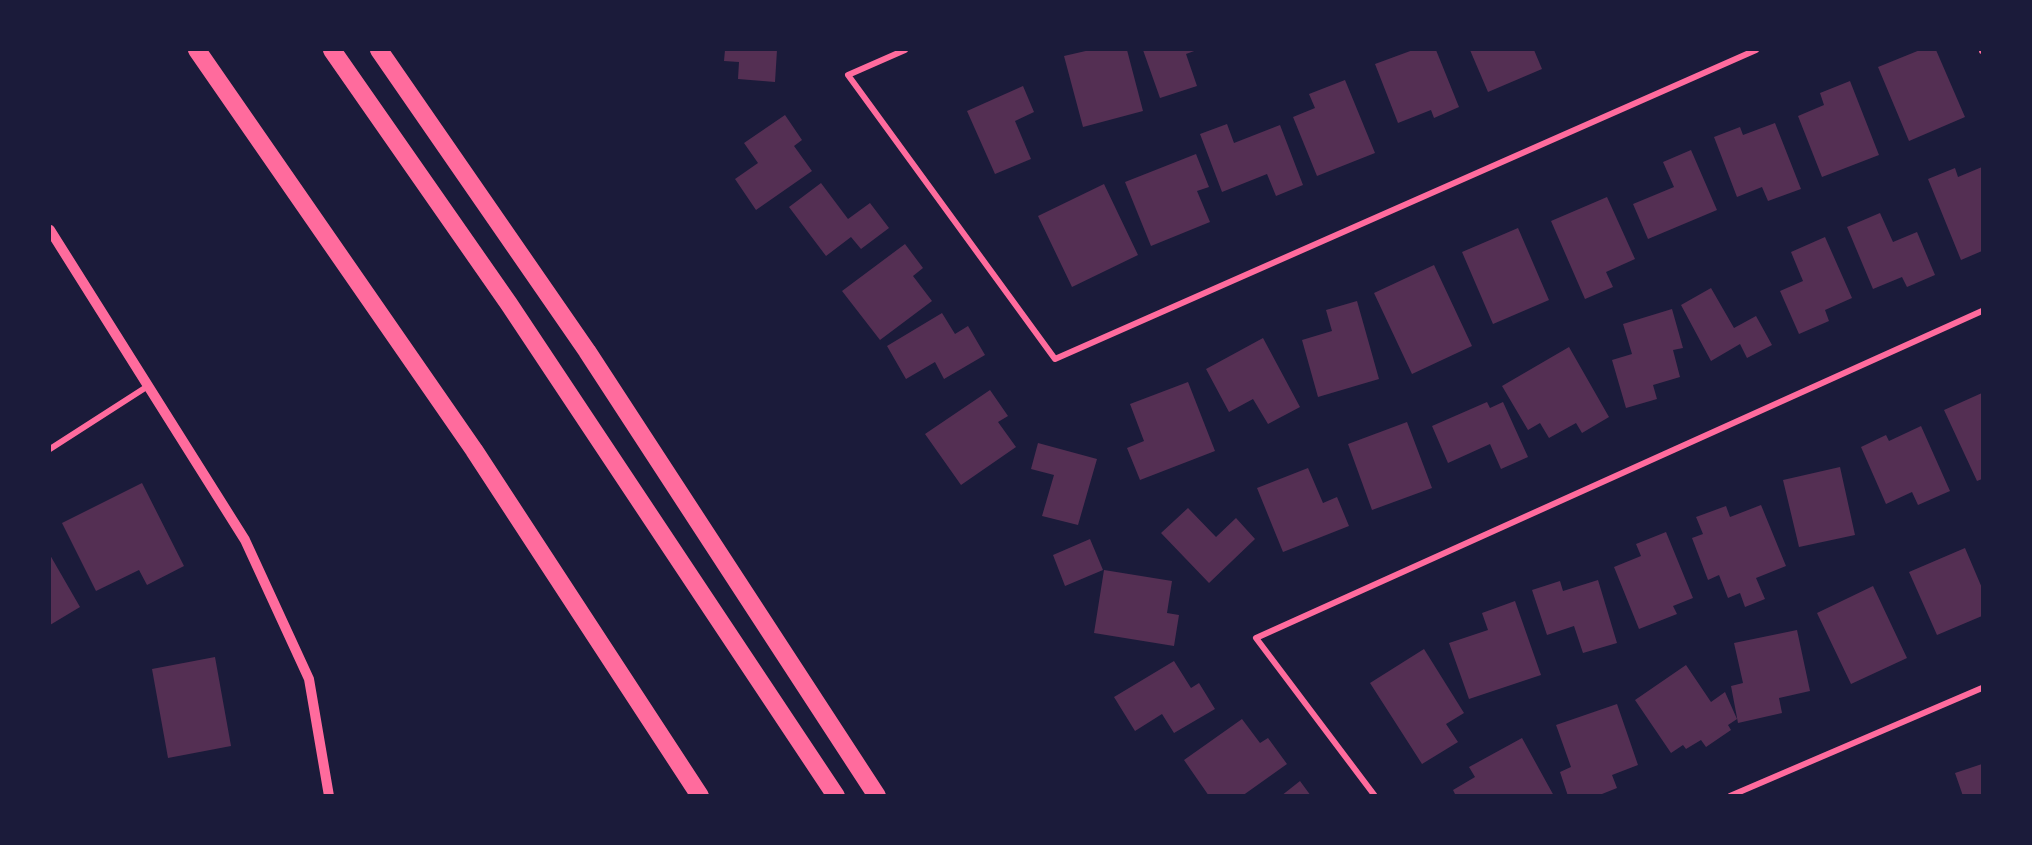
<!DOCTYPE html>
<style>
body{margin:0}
#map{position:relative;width:2032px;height:845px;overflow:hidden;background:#1b1b3a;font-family:"DM Sans",sans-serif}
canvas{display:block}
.frame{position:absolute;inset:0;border:51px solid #1b1b3a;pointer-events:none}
</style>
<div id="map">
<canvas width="2032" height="845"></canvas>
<div class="frame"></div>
</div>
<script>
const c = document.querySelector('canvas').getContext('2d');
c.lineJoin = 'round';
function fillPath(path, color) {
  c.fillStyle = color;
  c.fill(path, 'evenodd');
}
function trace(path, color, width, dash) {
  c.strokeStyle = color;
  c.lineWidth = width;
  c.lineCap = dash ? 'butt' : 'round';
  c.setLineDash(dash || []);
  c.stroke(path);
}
const building = new Path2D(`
 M725 50H777L775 82 738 79 739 62 724 61Z
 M1090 50H1127L1143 111 1083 127 1064 56Z
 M1143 50H1197L1186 54 1197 86 1160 98Z
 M1413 50H1436L1459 107 1434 118 1431 110 1398 123 1375 64Z
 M1470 50H1534L1542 69 1488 92Z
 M1920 50H1936L1965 117 1909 141 1878 67Z
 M1345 80 1375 153 1317 176 1293 117 1315 108 1309 94Z
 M1850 81 1879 155 1822 177 1798 116 1824 105 1820 93Z
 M1023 86 1034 112 1015 121 1031 159 995 174 967 111Z
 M785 115 802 140 794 146 812 171 756 210 735 179 758 163 744 143Z
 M1775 123 1801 189 1768 201 1762 187 1737 197 1714 137 1740 127 1743 135Z
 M1227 124 1234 143 1280 125 1303 185 1276 196 1267 174 1222 192 1200 134Z
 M1691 150 1717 210 1648 239 1633 204 1674 187 1663 162Z
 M1196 154 1209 187 1197 191 1210 222 1151 246 1125 182Z
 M1982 167V251L1961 260 1928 179 1955 168 1958 177Z
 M821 183 848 219 870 203 889 228 861 249 851 237 826 256 789 207Z
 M1104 184 1138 255 1072 287 1038 216Z
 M1607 197 1635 259 1606 272 1613 287 1585 299 1551 221Z
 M1880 213 1893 242 1917 232 1935 275 1907 287 1902 277 1873 289 1847 227Z
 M1518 228 1549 300 1493 324 1462 252Z
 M1825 237 1852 298 1825 310 1829 321 1799 334 1780 291 1803 281 1791 252Z
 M905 244 923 268 913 276 932 301 880 340 842 291Z
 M1434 265 1472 346 1412 374 1374 293Z
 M1711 288 1734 328 1756 316 1772 345 1747 358 1740 344 1711 361 1681 305Z
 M1357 301 1379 379 1318 397 1302 340 1332 331 1326 310Z
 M1672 309 1683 348 1673 350 1680 377 1653 385 1657 399 1626 408 1612 360 1632 354 1623 324Z
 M942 313 955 334 968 326 985 355 944 379 935 362 906 379 887 346Z
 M1263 338 1300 407 1268 424 1253 399 1229 412 1206 369Z
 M1569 347 1609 417 1582 433 1576 423 1549 438 1540 423 1528 430 1502 386Z
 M1188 382 1215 451 1140 480 1127 448 1144 441 1130 404Z
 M990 390 1008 416 998 422 1016 447 961 485 925 434Z
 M1982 393V479L1977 481 1944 410Z
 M1487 402 1490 408 1503 402 1528 457 1501 469 1490 444 1448 463 1432 426Z
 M1407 422 1432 488 1372 510 1348 444Z
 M1921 426 1950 491 1918 505 1912 492 1886 504 1861 447 1886 435 1889 441Z
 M1038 443 1097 459 1078 525 1042 516 1054 475 1031 469Z
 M1840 467 1855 535 1799 547 1783 480Z
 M1308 468 1323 503 1337 497 1349 526 1283 552 1257 488Z
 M142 483 184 566 147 585 139 570 96 591 62 523Z
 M1761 505 1786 566 1756 578 1765 599 1745 607 1740 593 1728 598 1719 575 1708 580 1692 538 1703 534 1696 517 1726 506 1730 517Z
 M1188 508 1216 537 1236 518 1255 539 1209 583 1161 533Z
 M1666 532 1693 598 1673 606 1677 614 1639 629 1614 567 1641 556 1636 544Z
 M1090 539 1103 570 1065 586 1053 555Z
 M1965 548 1982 588V616L1937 635 1909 572Z
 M50 555 80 607 50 625Z
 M1104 570 1172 581 1167 613 1179 615 1174 646 1094 633Z
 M1598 580 1617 643 1583 653 1574 626 1547 635 1532 590 1560 581 1563 591Z
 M1873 586 1907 658 1851 684 1817 613Z
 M1515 601 1541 675 1469 699 1449 643 1488 630 1482 613Z
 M1797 630 1810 691 1779 698 1782 713 1738 723 1731 686 1743 683 1734 643Z
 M1424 649 1464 713 1446 724 1458 742 1422 764 1370 683Z
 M215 657 231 746 168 758 152 669Z
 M1174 661 1191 688 1199 683 1215 709 1174 733 1162 714 1135 731 1114 697Z
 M1686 665 1711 702 1725 692 1737 719 1728 725 1731 730 1706 747 1701 740 1686 749 1683 745 1671 753 1635 700Z
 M1617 704 1638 765 1612 775 1617 788 1597 796H1568L1560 772 1571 767 1556 725Z
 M1242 719 1260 743 1268 738 1287 764 1242 796H1209L1184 760Z
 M1522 738 1554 796H1456L1453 790 1475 777 1469 767Z
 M1982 764V796H1963L1955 773Z
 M1300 781 1311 796H1281Z`);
const minor = new Path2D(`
 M905 50 848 75 1055 359 1756 50
 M1982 50V51
 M50 449 148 386
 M1375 796 1256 638 1982 311
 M1730 796 1982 688`);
const tertiary = new Path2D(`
 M50 230 245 540 309 679 329 796`);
const motorway = new Path2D(`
 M197 50 474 450 700 796
 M332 50 509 304 836 796
 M379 50 587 351 877 796`);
fillPath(building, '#542f53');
trace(minor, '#ff6b9d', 6);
trace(tertiary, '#ff6b9d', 10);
trace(motorway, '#ff6b9d', 18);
</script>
